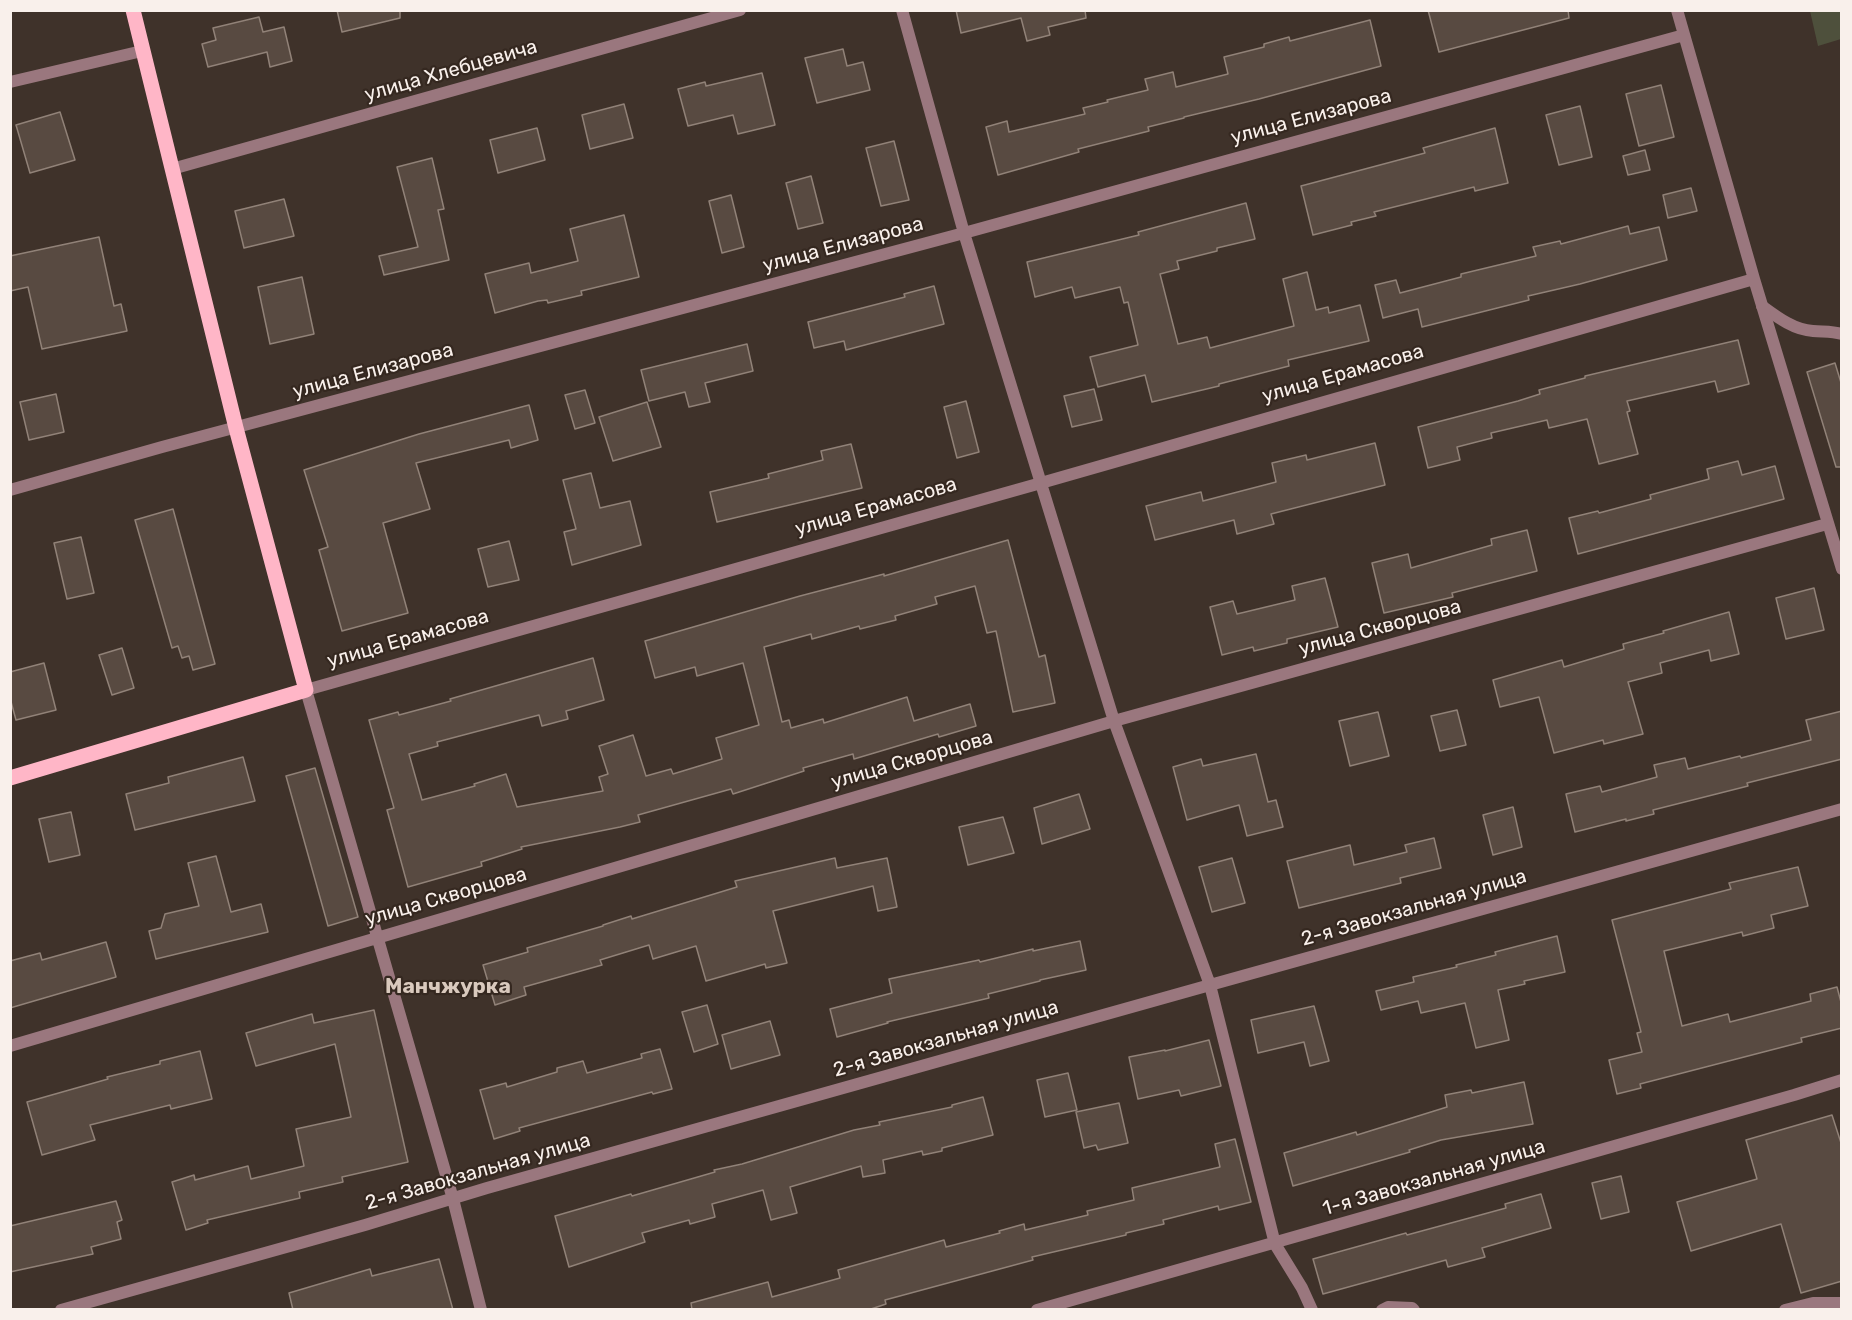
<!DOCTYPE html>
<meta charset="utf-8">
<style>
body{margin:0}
#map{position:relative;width:1852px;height:1320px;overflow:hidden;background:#3f322a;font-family:Rubik,sans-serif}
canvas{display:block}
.frame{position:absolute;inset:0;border:12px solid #f9f0eb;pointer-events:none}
</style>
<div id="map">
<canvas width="1852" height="1320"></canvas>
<div class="frame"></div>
</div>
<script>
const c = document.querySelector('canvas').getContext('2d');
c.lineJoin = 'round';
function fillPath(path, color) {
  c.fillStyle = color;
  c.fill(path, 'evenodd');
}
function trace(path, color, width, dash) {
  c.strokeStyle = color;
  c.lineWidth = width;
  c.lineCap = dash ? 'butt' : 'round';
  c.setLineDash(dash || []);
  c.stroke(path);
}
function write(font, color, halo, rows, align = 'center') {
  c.font = font + ' Rubik,sans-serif';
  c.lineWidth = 4.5;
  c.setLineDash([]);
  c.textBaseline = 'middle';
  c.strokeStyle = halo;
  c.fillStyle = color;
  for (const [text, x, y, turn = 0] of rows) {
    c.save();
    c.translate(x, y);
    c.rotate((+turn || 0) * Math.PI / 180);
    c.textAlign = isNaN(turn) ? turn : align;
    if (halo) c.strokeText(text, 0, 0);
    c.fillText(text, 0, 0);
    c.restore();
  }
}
const green = new Path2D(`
 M1810 11H1841V39L1818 46Z`);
const building = new Path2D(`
 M337 10H400V18L342 32Z
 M956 10H1085L1086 18 1048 27 1050 35 1027 41 1021 18 961 33Z
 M1428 10H1568L1569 18 1439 52Z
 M259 17 263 32 284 27 292 61 270 67 267 52 208 67 202 44 216 40 213 28Z
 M1370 20 1381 66 1259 99 1184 117V118L1148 127 1149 131 1078 149 1079 152 998 175 986 127 1007 121 1009 132 1085 114 1083 108 1108 102 1107 100 1148 90 1145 79 1173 72 1176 87 1228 74 1224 57 1264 47V44L1289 37 1290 41Z
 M843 49 847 66 863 62 870 90 817 103 805 58Z
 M762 73 775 125 738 134 733 115 688 126 678 89 705 82 706 86Z
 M1661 85 1674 137 1639 146 1626 94Z
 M624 104 633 138 590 149 582 115Z
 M1580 106 1592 157 1559 165 1546 115Z
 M60 112 75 160 30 173 16 125Z
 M537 128 545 160 498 173 490 140Z
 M1495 128 1508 183 1475 191 1474 187 1374 212 1376 216 1351 222 1352 225 1313 235 1301 186 1425 153 1423 148Z
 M894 141 909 200 881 206 866 148Z
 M1645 150 1650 170 1628 175 1623 156Z
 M432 158 444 209 438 210 449 260 384 275 379 256 418 247 397 167Z
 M811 176 823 223 798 229 786 183Z
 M1691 188 1697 211 1668 218 1663 195Z
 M731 195 744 247 722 253 709 201Z
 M284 199 294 236 244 248 235 211Z
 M1246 203 1255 239 1217 248V251L1177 261 1179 269 1160 274 1178 344 1207 337 1210 348 1294 326 1283 279 1307 272 1316 310 1328 307 1329 313 1360 305 1369 341 1288 360 1289 366 1219 384V386L1152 402 1145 375 1098 387 1090 357 1138 345 1128 302 1124 303 1120 287 1075 298 1072 287 1035 297 1027 262 1139 235 1138 232Z
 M624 215 639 277 581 291 582 295 548 303 547 300 538 301 495 313 485 274 529 263 531 273 578 261 570 229Z
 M1628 226 1630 234 1659 227 1667 260 1580 284 1528 296 1529 300 1422 327 1418 309 1383 318 1375 285 1396 280 1400 293 1461 277V274L1536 256 1533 247 1560 241 1561 244Z
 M99 237 114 306 121 304 127 331 42 349 28 287 10 291V256Z
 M302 277 314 334 270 344 258 287Z
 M934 286 944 324 846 350 844 341 814 348 808 322 905 297 904 294Z
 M1738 340 1749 384 1718 392 1715 381 1627 401 1630 411 1627 412 1638 454 1599 464 1587 419 1549 428 1547 420 1491 433 1492 438 1457 447 1460 460 1428 468 1418 427 1518 401 1540 394 1539 390 1585 378V376Z
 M747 344 753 371 705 383 710 402 689 407 685 392 649 401 641 370Z
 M1835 363 1842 386V467H1836L1807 372Z
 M1094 389 1102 420 1072 427 1064 396Z
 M585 390 595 423 575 429 565 395Z
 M56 394 64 432 29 440 20 402Z
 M966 401 979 452 957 458 944 407Z
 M647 402 661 447 613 461 599 417Z
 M529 405 538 440 511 448 509 440 416 463 430 509 383 523 408 613 342 631 319 550 328 547 304 470 419 434Z
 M1375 443 1385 485 1271 514 1274 524 1237 534 1234 520 1155 540 1146 506 1201 492 1203 501 1276 482 1272 463 1306 455 1307 460Z
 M851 444 862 488 717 522 710 492 769 478 768 474 823 460 821 451Z
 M1738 461 1742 475 1775 466 1784 499 1578 554 1569 518 1598 511 1599 513 1651 499 1650 495 1709 479 1707 469Z
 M591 473 600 508 630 501 641 545 572 565 564 532 576 529 563 480Z
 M173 509 215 664 193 670 189 656 182 658 178 646 172 648 135 520Z
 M1527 530 1537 571 1452 593 1453 597 1384 613 1372 563 1408 554 1411 568 1492 545 1491 539Z
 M81 537 94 593 67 599 54 543Z
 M1008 540 1039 657 1045 655 1055 703 1013 712 996 631 987 633 975 586 935 597 937 604 895 616 896 620 860 629 859 626 812 639 811 634 764 647 782 722 789 720 791 728 823 719 824 723 907 697 914 721 970 704 976 726 939 737 938 734 854 759 853 754 803 768 804 771 733 794 731 789 638 815 640 822 620 827 521 847 522 849 481 862 482 866 408 887 387 810 394 808 369 720 398 712 399 715 451 701 450 699 593 658 604 700 566 711 568 719 542 726 539 715 437 742 438 746 409 754 422 800 475 786 474 784 506 774 517 807 603 791 599 777 608 774 599 746 633 735 646 776 671 769 673 774 722 759 716 738 759 725 743 663 697 676 695 667 655 678 645 641 800 596 884 574V576Z
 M509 541 519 580 488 587 478 549Z
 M1325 578 1338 627 1287 639V643L1254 651 1253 647 1222 655 1210 607 1233 601 1237 614 1295 600 1292 586Z
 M1814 588 1824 630 1786 639 1776 598Z
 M1729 612 1739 654 1711 661 1709 650 1660 663 1662 673 1628 682 1643 734 1604 744 1603 740 1554 753 1539 697 1500 707 1493 680 1562 660 1564 667 1624 649 1623 644 1664 633 1663 631Z
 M122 648 134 688 112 695 99 655Z
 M44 663 56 710 16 720 10 698V672Z
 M1457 710 1466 745 1440 751 1431 716Z
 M1842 711V759L1747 783 1748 786 1653 810 1654 814 1626 821V819L1575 832 1566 794 1600 786 1602 792 1657 777 1654 765 1685 758 1688 769 1740 756 1741 758 1811 740 1806 720Z
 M1378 712 1389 756 1350 766 1339 721Z
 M1256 754 1268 802 1276 800 1283 827 1247 836 1239 805 1187 820 1173 767 1201 759 1203 766Z
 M243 757 255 801 135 830 126 794 169 783 168 777Z
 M315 768 358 917 328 926 286 776Z
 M1079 794 1090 829 1042 844 1034 808Z
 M1513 807 1522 847 1493 855 1483 815Z
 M71 812 80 855 49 862 39 819Z
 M1003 817 1014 853 968 865 959 827Z
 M1434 838 1441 868 1400 878 1401 883 1299 908 1287 861 1350 845 1354 865 1407 852 1405 845Z
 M216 856 231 912 261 904 268 932 156 959 149 931 161 928 165 914 199 906 188 863Z
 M835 858 837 868 887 858 897 907 878 911 873 886 773 911 787 963 766 968 765 964 706 981 696 946 653 959 649 945 600 960 602 965 524 987 526 995 495 1005 483 965 528 952 527 948 603 926V925L631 916 632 919 737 887 735 881Z
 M1232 858 1245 903 1212 912 1199 867Z
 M1798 867 1808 906 1771 915 1774 928 1743 936 1742 932 1664 951 1682 1026 1728 1014 1730 1022 1811 1001 1810 994 1837 987 1842 1006V1028L1801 1038 1802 1042 1640 1084 1641 1088 1617 1094 1609 1060 1642 1052 1637 1033 1641 1032 1612 920 1731 889 1729 883Z
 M1557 936 1565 972 1524 981 1525 984 1498 990 1509 1040 1476 1048 1465 1003 1421 1013 1418 1001 1381 1010 1376 991 1414 982 1413 977 1457 967 1456 965 1496 955 1495 952Z
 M1080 941 1086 970 1040 980V981L988 994 989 998 887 1022 888 1023 837 1037 830 1009 892 993 889 979 979 960 980 962 1033 949V951Z
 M106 942 116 977 10 1008V961L40 953 42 960Z
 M707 1005 718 1044 694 1052 682 1012Z
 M1314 1006 1329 1061 1310 1066 1304 1042 1258 1053 1251 1020Z
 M374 1010 408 1162 342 1177 343 1182 299 1192 300 1198 207 1220 208 1223 186 1230 172 1182 194 1175 195 1180 248 1166 251 1179 304 1166 296 1129 351 1117 335 1044 256 1066 246 1033 312 1014 314 1023Z
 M770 1021 780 1055 731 1069 722 1035Z
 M1209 1040 1221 1086 1181 1096 1179 1090 1138 1099 1129 1057 1165 1050V1051Z
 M660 1049 672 1089 653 1094 652 1092 519 1128 520 1131 494 1139 480 1090 506 1083 507 1087 557 1072V1068L583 1061 587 1073 642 1058 641 1054Z
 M200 1051 212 1099 171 1109 170 1105 90 1125 95 1140 42 1155 27 1102 108 1079 107 1077 160 1064V1061Z
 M1068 1073 1077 1110 1045 1117 1037 1080Z
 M1524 1082 1533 1124 1441 1140 1409 1150 1410 1152 1293 1186 1284 1153 1356 1132 1357 1135 1447 1107 1445 1095 1471 1090 1472 1093Z
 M983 1097 993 1135 942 1148V1151L923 1155 922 1151 883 1160 885 1173 863 1177 861 1166 790 1187 797 1213 771 1220 763 1190 712 1204 715 1217 690 1224 689 1220 642 1233 645 1242 569 1267 555 1216 631 1194 632 1196 715 1172 714 1170 742 1164 854 1130 880 1125 879 1122 952 1107V1105Z
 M1119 1103 1128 1143 1098 1150 1096 1145 1084 1148 1076 1112Z
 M1832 1115 1842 1146V1281L1801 1293 1781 1224 1691 1251 1677 1202 1757 1179 1746 1140Z
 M1235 1139 1251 1202 1219 1210 1218 1206 1163 1220 1164 1224 1126 1233V1235L1032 1257 1033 1260 885 1300 886 1304 868 1310H692L691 1303 768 1282 772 1297 840 1278 838 1270 944 1240 946 1247 1000 1233 999 1231 1024 1224 1025 1230 1088 1215 1087 1211 1134 1200 1132 1188 1220 1167 1215 1144Z
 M1621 1176 1629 1212 1601 1219 1592 1183Z
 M1541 1194 1551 1228 1482 1248 1485 1257 1448 1267 1446 1260 1323 1294 1313 1259 1406 1233 1407 1235 1506 1208 1505 1204Z
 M116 1201 122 1220 117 1222 121 1239 91 1247 93 1254 10 1272V1226Z
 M439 1259 453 1310H293L289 1293 370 1269 372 1276Z`);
const lane = new Path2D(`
 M10 82 142 51
 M1762 306C1777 317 1794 330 1813 331 1823 332 1831 331 1842 334
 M1275 1244 1302 1288 1312 1310
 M1382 1310 1388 1307 1412 1308 1414 1310
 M1785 1310 1813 1303H1842`);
const street = new Path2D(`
 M902 10 964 233 1114 721 1210 985 1275 1244
 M1677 10 1754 279 1842 569
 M172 169 740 10
 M10 490 162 447 964 233 1684 35
 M10 1046 1114 721 1827 524
 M61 1310 365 1225 487 1188 1210 985 1842 809
 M481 1310 453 1199 306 690 1041 483 1754 279
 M1037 1310 1794 1095 1842 1080`);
const primary = new Path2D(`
 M10 778 306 690 236 428 133 10`);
const streetNames = [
 ["улица Хлебцевича",451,71,-16],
 ["улица Елизарова",1311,117,-15],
 ["улица Елизарова",843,245,-15],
 ["улица Елизарова",373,371,-15],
 ["улица Ерамасова",1343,374,-16],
 ["улица Ерамасова",876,507,-16],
 ["улица Скворцова",1380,628,-15],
 ["улица Ерамасова",408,639,-16],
 ["улица Скворцова",912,760,-16],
 ["улица Скворцова",446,897,-16],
 ["2-я Завокзальная улица",1414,908,-16],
 ["2-я Завокзальная улица",946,1039,-16],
 ["2-я Завокзальная улица",478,1172,-16],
 ["1-я Завокзальная улица",1434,1178,-16]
];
const neighbourhoodNames = [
 ["Манчжурка",448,987]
];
fillPath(green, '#4e503c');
fillPath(building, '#584a41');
trace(building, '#918278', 1.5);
trace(lane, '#9a777e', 12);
trace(street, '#9a777e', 12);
trace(primary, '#ffb6c7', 15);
write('20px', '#f9f0eb', '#352820', streetNames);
write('bold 21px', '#d9c9bd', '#352820', neighbourhoodNames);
</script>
